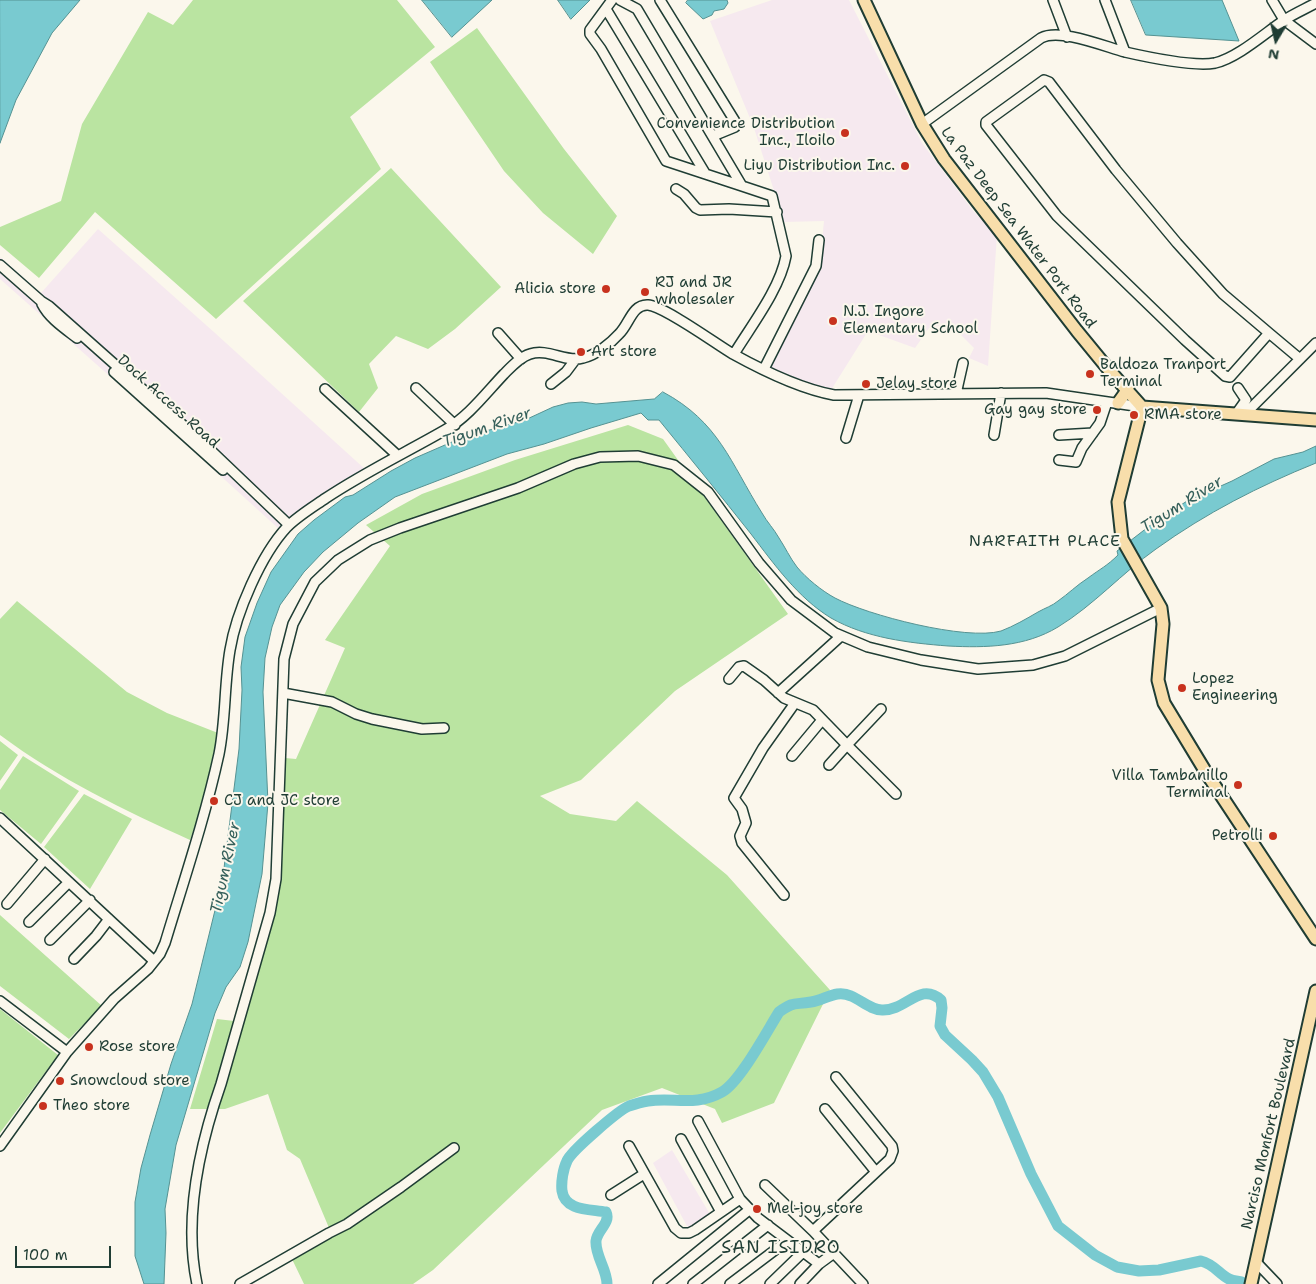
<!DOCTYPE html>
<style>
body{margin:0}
#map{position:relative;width:1316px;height:1284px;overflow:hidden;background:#fbf7ec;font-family:"Shantell Sans",sans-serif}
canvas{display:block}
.north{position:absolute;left:1251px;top:15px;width:50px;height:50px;-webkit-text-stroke:4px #fbf7ec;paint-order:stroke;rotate:189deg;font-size:14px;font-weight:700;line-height:20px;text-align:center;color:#1f3d34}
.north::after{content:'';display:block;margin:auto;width:18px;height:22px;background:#1f3d34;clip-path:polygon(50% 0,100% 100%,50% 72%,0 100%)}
.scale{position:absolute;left:15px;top:1246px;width:96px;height:22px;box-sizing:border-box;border:2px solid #1f3d34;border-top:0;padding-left:6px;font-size:15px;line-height:18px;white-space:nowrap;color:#1f3d34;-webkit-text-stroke:4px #fbf7ec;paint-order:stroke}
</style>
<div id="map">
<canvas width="1316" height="1284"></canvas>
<div class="north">N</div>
<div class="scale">100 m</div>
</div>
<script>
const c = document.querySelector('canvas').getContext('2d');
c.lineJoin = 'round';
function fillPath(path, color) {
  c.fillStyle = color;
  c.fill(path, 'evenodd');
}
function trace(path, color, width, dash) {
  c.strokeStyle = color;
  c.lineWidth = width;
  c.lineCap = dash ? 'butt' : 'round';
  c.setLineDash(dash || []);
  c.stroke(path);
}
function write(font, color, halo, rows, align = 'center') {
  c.font = font + ' "Shantell Sans",sans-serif';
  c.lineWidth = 4;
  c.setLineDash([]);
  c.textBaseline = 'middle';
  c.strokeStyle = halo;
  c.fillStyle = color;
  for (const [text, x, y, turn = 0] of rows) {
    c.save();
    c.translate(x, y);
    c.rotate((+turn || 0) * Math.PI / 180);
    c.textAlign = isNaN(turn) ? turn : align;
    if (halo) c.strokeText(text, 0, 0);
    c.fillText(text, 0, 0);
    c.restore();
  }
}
const built = new Path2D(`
 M772 0H849L922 143 974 212 997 235 988 366 969 358 974 348 956 330 940 326 929 328 915 348 868 331 831 390 823 389 770 367 797 311 819 271 824 221 784 222 754 128 710 21Z
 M98 229 215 333 366 470 297 514 279 529 148 410 0 279V257L41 293Z
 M672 1150 711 1216 688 1228 653 1163Z`);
const green = new Path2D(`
 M193 0H397L435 47 350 117 381 169 216 319 95 212 39 278 0 245V227L61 201 82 124 148 12 173 25Z
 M477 28 564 149 617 216 593 254 543 213 504 171 430 62Z
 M391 168 501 287 455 329 428 349 396 336 369 364 378 388 359 412 243 301Z
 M628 425 663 439 788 614 675 691 581 780 540 796 570 814 616 821 637 801 727 875 830 990 774 1103 722 1123 715 1109 662 1088 602 1110 433 1270 413 1284H304L291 1257 332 1235 300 1159 287 1150 268 1094 225 1109H190L217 1019 243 1022 249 995 273 914 285 758 296 759 345 648 325 640 390 546 366 525 422 494 515 460Z
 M17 601 127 692 167 713 218 733 201 808 190 840C124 810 59 779 0 735V619Z
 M0 741 18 755 0 781Z
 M23 756 79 791 41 844 0 810V790Z
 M84 794 132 819 90 889 44 847Z
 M0 915 102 1006 69 1039 0 986Z
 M0 1009 58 1055 0 1133Z`);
const water = new Path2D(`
 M0 0H80L52 33 16 100 0 143Z
 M422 0H492L452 37Z
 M558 0H590L571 19Z
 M688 0H727L728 3 724 9 714 11 712 15 703 19 686 3Z
 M1131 0H1222L1239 41 1146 35Z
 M663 392C719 422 730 462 762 513 767 522 774 529 779 538 785 547 790 558 797 567 806 578 822 591 835 598 867 615 966 641 1001 631 1014 626 1026 619 1038 612 1045 608 1052 606 1058 601 1068 594 1077 585 1088 578 1100 569 1107 566 1118 555L1117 551 1152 524 1187 501 1232 481 1274 459 1303 452 1316 446V463C1259 486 1206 513 1156 549 1122 573 1094 605 1058 627 1025 647 986 648 948 646 909 643 866 638 831 618 798 598 774 564 751 534 721 496 690 458 659 420H648L641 413 591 428 544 444 507 454 395 497 358 523 323 552 304 572 280 605 272 627 265 658 263 692 268 803 262 874 248 942 240 967 226 987 215 1013 176 1145 165 1209 166 1233 164 1284H144L135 1256V1202L141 1168 150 1135 171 1064 192 1004 218 898 224 868 239 749 242 690 241 667 245 637 257 603 271 572 298 534 314 520 345 497 353 495 391 471 415 458 461 438 525 420 553 407 568 403 582 402 596 404 654 399Z`);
const river = new Path2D(`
 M607 1284C607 1269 595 1256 596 1241 597 1230 611 1223 606 1212 590 1209 565 1211 562 1191 561 1182 563 1169 567 1161 571 1151 619 1110 629 1106 635 1104 642 1102 648 1101 675 1097 695 1107 722 1092 740 1082 767 1031 779 1012 794 1001 794 1005 811 1002 825 1000 836 989 851 996 861 1000 871 1010 882 1010 906 1011 920 981 941 1000L942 1008 940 1026 945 1035 972 1060 983 1072 998 1097 1031 1174 1058 1226 1095 1255 1117 1267 1139 1271 1159 1270 1201 1261C1214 1264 1219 1274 1229 1279 1233 1281 1238 1281 1242 1282`);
const minor = new Path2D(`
 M612 0 590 30V34L601 49 666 161 742 186
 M620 0 637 9 742 186 772 196 786 256C780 289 751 326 734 354
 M660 0 736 123 735 127 713 136
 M1053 0 1067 37
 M1105 0 1125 52
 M1272 0 1284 20 1316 44
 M606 9 705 173
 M1044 80 1049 82 1116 170 1177 243 1223 294 1269 333 1230 377 1225 376 1185 340 1057 216 986 125V122Z
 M922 124 1041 38C1060 28 1103 46 1125 52 1147 57 1193 67 1215 63 1237 58 1264 34 1283 21 1293 14 1305 9 1316 3
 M676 189 684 194 696 208 700 210 729 209 777 212
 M0 265 41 301 49 306 201 441 289 525
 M42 304C49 318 64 328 77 338
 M498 333 521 359
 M1269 333 1300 359
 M764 369 816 266 819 240
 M114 372 223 470
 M551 384 566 372 575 360
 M416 388 455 425
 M325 389 397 455
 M956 394 963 363
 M1236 414 1246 400 1238 388
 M1244 415 1316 343
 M994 435 1001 393
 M1059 435 1093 433
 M846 438 859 395
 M1059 460 1076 462 1082 448 1100 423 1107 402
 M729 679 739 667 744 666 764 680 784 698 813 710 847 745 881 709
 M283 693 332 702 356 714 372 719 422 729 444 728
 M778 693 841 636
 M792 756 822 720
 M829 765 847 745 896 794
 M0 818 154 961
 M784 895 742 843 740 836 746 823 742 809 734 798 763 748 795 703
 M7 904 45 859
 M29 922 69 882
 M50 940 90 900
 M74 959 96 936 109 919
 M0 1001 67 1052
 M836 1077 892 1146 893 1151 890 1159 813 1231 863 1284
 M825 1109 876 1172
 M698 1121 740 1199 758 1218 819 1264
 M681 1139 721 1212
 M0 1146 67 1052 114 999 148 969 160 954 165 943C184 880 205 818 219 754 226 719 224 685 230 650 236 613 261 555 287 527 298 516 313 507 326 498 365 472 405 453 445 430 468 417 486 393 504 374 511 367 520 357 530 354 548 348 566 363 583 358 596 355 610 344 619 334 629 325 632 304 648 305 664 306 716 344 733 354 762 370 801 389 834 395L1046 393 1142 407
 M629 1146 675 1228 681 1233H689L695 1230 740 1199
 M765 1185 813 1231
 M611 1195 644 1174
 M1256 1262 1277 1284
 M197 1284C183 1218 199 1147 221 1084L270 913 276 879 284 659 293 624 315 582 338 560 370 540 400 528 518 488 574 464 600 457 638 456 674 465 708 492 759 563 791 600 835 633 868 647 921 660 978 669 1033 665 1065 656 1161 608
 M240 1284 329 1233 347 1224 401 1187 454 1148
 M658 1284 749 1210
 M693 1284 768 1225
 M730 1284 787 1241
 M770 1284 803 1252
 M800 1284 819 1264 834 1253`);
const major = new Path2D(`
 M864 0 922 124 944 159 1077 331 1109 370 1142 407
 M1118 403 1128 389
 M1142 407 1118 502 1122 539 1161 608 1163 624 1158 680 1164 703 1207 774 1316 939
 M1142 407 1316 420
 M1251 1284 1316 991`);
const markers = [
 [845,133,5,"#c8321e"],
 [905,166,5,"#c8321e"],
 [606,289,5,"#c8321e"],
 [645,292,5,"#c8321e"],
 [833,321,5,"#c8321e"],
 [581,352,5,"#c8321e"],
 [1090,374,5,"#c8321e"],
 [866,384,5,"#c8321e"],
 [1097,410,5,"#c8321e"],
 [1134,415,5,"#c8321e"],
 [1182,688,5,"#c8321e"],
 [1238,785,5,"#c8321e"],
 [214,801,5,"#c8321e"],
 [1273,836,5,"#c8321e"],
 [89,1047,5,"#c8321e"],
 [60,1081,5,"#c8321e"],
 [43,1106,5,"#c8321e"],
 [757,1209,5,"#c8321e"]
];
const poiNames = [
 ["Convenience Distribution",835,124,"right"],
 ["Inc., Iloilo",835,141,"right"],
 ["Liyu Distribution Inc.",895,166,"right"],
 ["RJ and JR",655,283],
 ["wholesaler",655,300],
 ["Alicia store",596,289,"right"],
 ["N.J. Ingore",843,312],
 ["Elementary School",843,329],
 ["Art store",591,352],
 ["Baldoza Tranport",1100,365],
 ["Terminal",1100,382],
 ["Jelay store",876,384],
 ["Gay gay store",1087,410,"right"],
 ["RMA store",1144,415],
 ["Lopez",1192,679],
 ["Engineering",1192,696],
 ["Villa Tambanillo",1228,776,"right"],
 ["Terminal",1228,793,"right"],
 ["CJ and JC store",224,801],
 ["Petrolli",1263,836,"right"],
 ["Rose store",99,1047],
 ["Snowcloud store",70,1081],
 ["Theo store",53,1106],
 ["Mel-joy store",767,1209]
];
const streetNames = [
 ["La Paz Deep Sea Water Port Road",1018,228,53],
 ["Dock Access Road",168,402,42],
 ["Narciso Monfort Boulevard",1269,1134,-77]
];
const waterNames = [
 ["Tigum River",487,428,-19],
 ["Tigum River",1182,505,-32],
 ["Tigum River",226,868,-78]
];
const neighbourhoodNames = [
 ["NARFAITH PLACE",1045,542]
];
const quarterNames = [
 ["SAN ISIDRO",781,1248]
];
fillPath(built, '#f6e9ef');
fillPath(green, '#bae4a1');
fillPath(water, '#79cad0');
trace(water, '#559292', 1);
trace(river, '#79cad0', 11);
trace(minor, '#1f3d34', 12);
trace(major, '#1f3d34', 15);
trace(minor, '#fbf7ec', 9);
trace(major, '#f8deab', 11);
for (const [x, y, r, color] of markers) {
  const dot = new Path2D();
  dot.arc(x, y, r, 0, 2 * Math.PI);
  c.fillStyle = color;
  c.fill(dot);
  trace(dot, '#fbf7ec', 2);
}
write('15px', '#1f3d34', '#fbf7ec', poiNames, 'left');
write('15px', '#1f3d34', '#fbf7ec', streetNames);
write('italic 16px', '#36605b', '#fbf7ec', waterNames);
c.letterSpacing = '1px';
write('16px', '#1f3d34', '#fbf7ec', neighbourhoodNames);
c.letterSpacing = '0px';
c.letterSpacing = '1px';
write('18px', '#1f3d34', '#fbf7ec', quarterNames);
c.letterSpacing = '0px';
</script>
